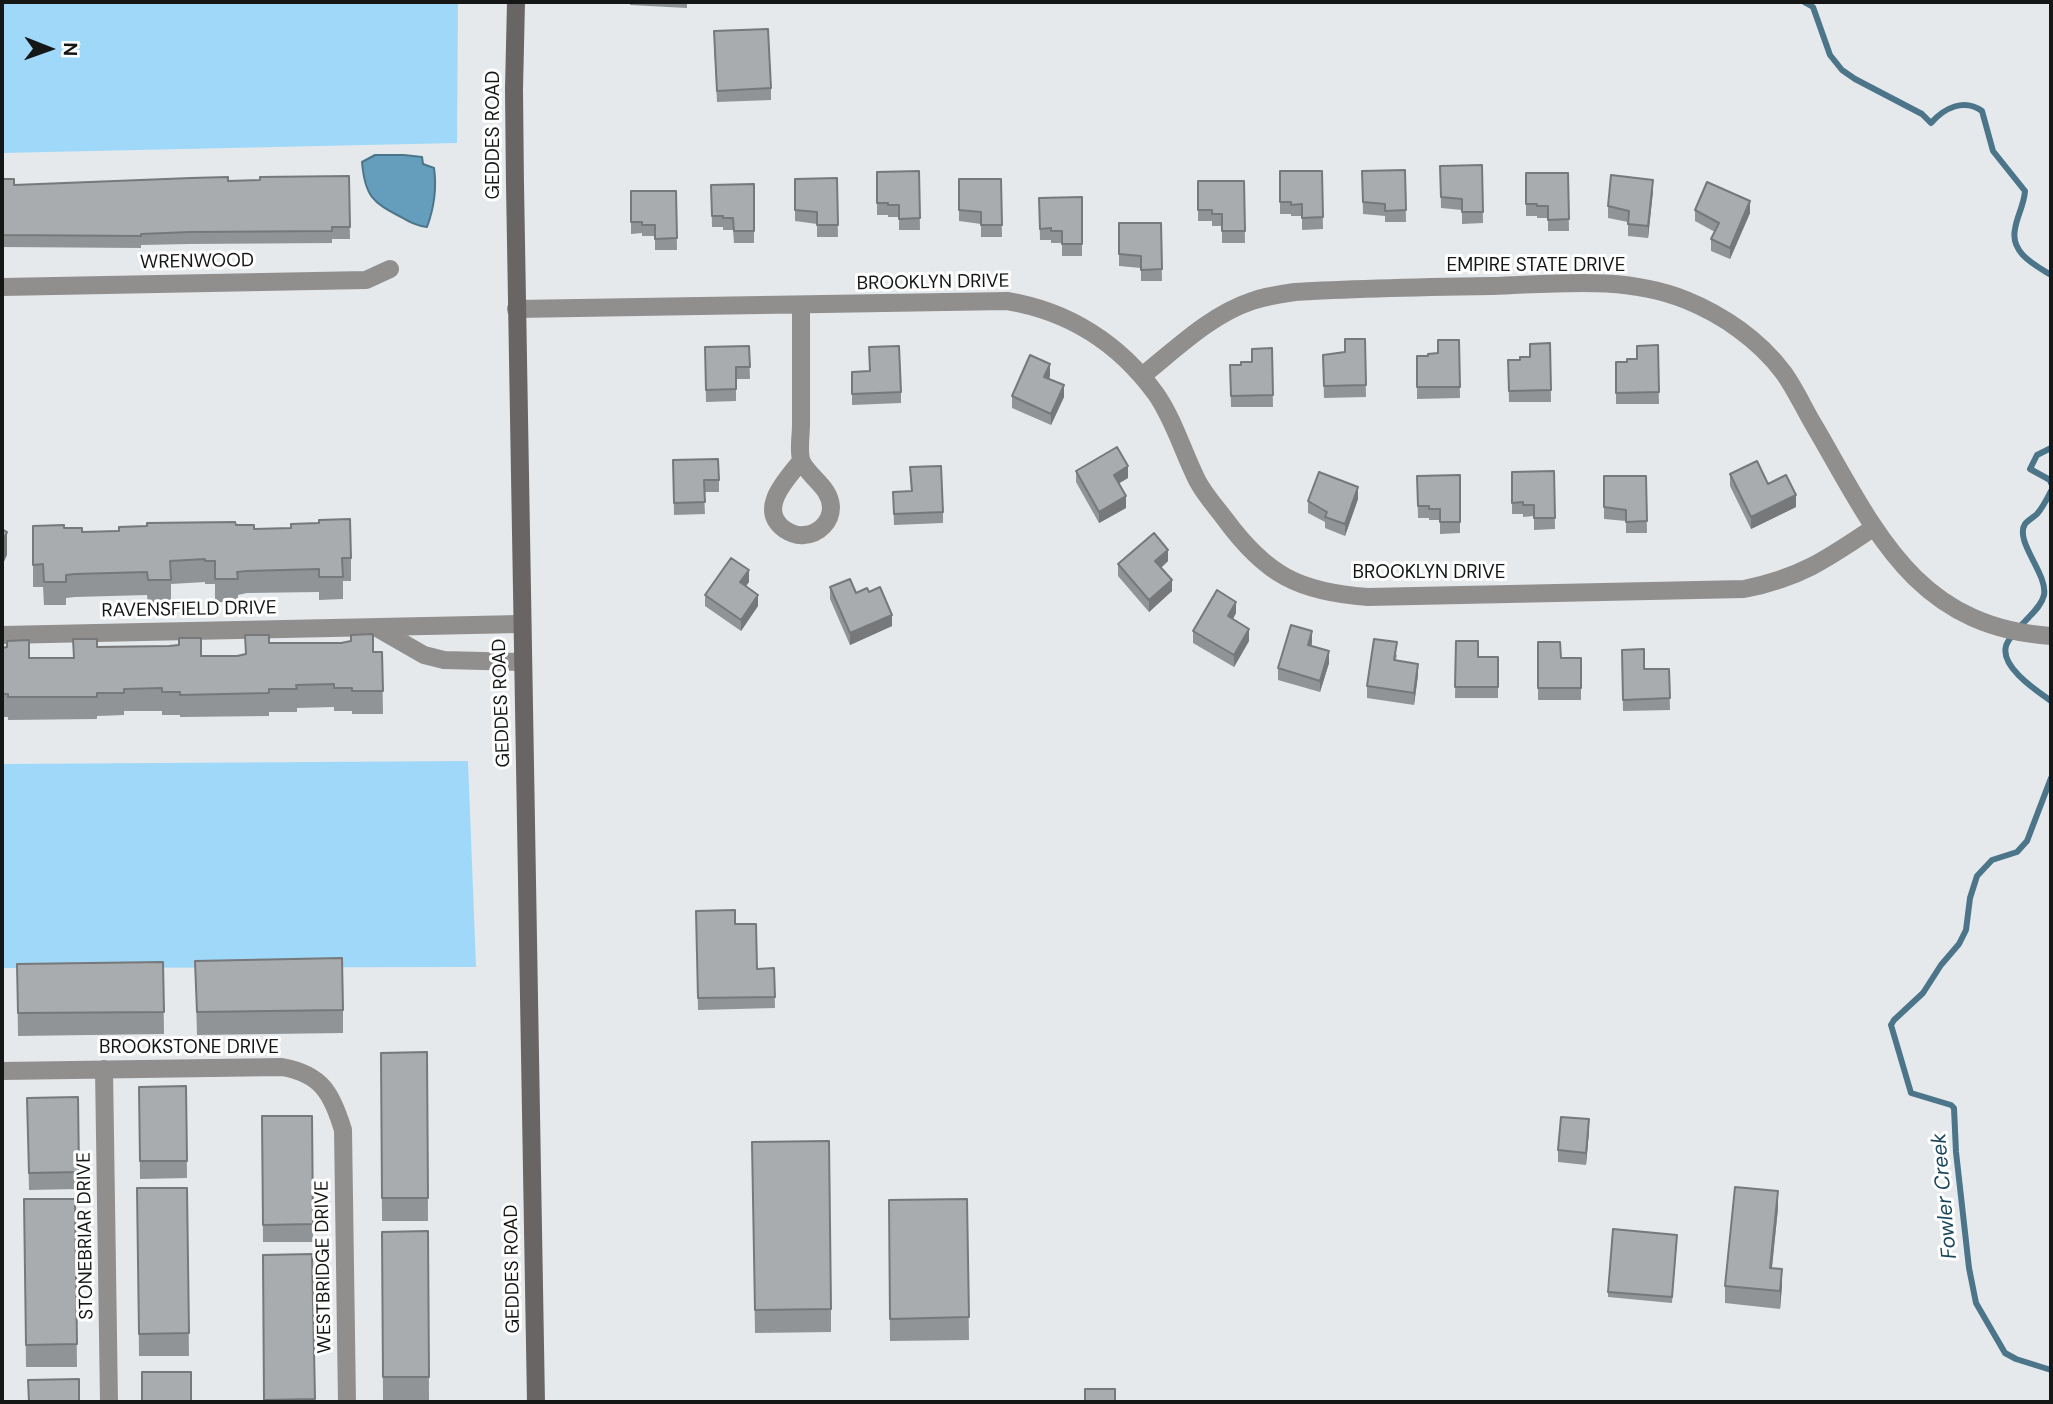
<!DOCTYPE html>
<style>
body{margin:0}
#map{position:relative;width:2053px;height:1404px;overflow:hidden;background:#e5e9ec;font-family:"DM Sans",sans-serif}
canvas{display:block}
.frame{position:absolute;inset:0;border:4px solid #151717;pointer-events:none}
.north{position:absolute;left:14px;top:14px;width:70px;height:70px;-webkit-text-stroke:5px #fff;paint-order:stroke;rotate:91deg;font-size:19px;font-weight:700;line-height:28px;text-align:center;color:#151717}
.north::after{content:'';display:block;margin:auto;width:24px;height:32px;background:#151717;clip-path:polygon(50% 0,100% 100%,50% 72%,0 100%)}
</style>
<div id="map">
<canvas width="2053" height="1404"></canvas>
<div class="frame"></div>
<div class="north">N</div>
</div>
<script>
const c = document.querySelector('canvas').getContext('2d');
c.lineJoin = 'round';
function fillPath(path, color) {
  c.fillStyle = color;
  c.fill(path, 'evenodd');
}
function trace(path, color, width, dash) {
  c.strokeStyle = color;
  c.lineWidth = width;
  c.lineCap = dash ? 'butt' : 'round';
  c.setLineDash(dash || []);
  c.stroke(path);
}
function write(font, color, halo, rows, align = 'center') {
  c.font = font + ' "DM Sans",sans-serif';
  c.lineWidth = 6;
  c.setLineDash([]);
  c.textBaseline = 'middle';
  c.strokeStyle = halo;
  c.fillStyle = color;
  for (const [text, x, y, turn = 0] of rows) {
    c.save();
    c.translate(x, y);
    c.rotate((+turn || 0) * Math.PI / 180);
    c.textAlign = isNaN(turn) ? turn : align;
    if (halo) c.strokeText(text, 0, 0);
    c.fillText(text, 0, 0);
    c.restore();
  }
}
const green = new Path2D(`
 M2 2H458L457 143 2 153Z
 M468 761 476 967 2 968V764Z`);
const water = new Path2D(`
 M375 155H404L422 157 423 164 434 168C437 189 434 208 427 227 417 226 410 222 401 217 372 202 365 196 362 162Z`);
const stream = new Path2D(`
 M1804 2 1813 7 1830 55 1842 70 1855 79 1922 114 1931 123C1944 108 1964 98 1982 111L1993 151 2025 191C2024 205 2017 216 2015 229 2010 253 2035 265 2051 275
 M2051 448 2037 455 2030 469 2050 480 2051 483
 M2051 491C2047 499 2043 507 2037 514 2034 517 2028 520 2025 524 2014 541 2048 574 2044 595 2042 604 2035 611 2029 617 2022 625 2009 636 2006 646 2000 667 2037 691 2051 701
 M2051 778 2027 841 2017 852 1992 860 1977 876 1970 898 1966 930 1959 944 1941 965 1923 993 1894 1020 1891 1025 1911 1093 1951 1105 1954 1108 1956 1152 1969 1268 1976 1303 2005 1353 2016 1359 2051 1370`);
const minor = new Path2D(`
 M2 287 366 280 390 269
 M801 306C801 346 801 385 801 425 801 435 798 453 802 462 810 478 830 487 831 507 831 522 819 534 804 535 797 536 790 533 784 529 757 508 787 479 801 461
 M516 309 1007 301C1068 311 1119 343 1156 394 1174 420 1183 452 1197 480 1204 494 1216 507 1225 519 1266 575 1299 592 1368 597L1744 589C1800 578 1827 559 1873 528
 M1142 376C1176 349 1210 315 1252 301 1266 296 1281 294 1295 292 1361 288 1426 287 1492 286 1555 284 1625 275 1686 300 1723 315 1759 340 1783 372 1795 388 1804 409 1815 427 1875 530 1915 627 2051 636
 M377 628 424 655 444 660 521 662
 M2 635 520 624
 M104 1069 109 1402
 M2 1071 282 1067C322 1074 332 1094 343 1130L347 1402`);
const secondary = new Path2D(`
 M516 2 514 89C518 527 529 965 536 1402`);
const wall = new Path2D(`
 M630 2H687V8L630 5Z
 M714 42 771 88V100L717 102Z
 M1482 165 1483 223 1462 224V210L1441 208 1440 166Z
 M1405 170 1406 222H1385V216L1363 214 1362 171Z
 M919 171 920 230H899V217H888V215H877V172Z
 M1280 171H1322L1323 229 1302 230V216H1291V214H1280Z
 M1526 173H1568L1569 231H1548V218H1537V216H1526Z
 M349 176 350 239H332V243L189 244 141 245V248L2 247V179L14 185 260 180Z
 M837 178 838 237H817V224L795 221V179Z
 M959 179H1001L1002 237H981V224L959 221Z
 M1198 181H1244L1245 243H1222V226H1212V221H1198Z
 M754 184V243H734L733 230H723V227H712L711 185Z
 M631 191H676L677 250H655V236H642V233L631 234Z
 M1653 191 1648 238 1628 236V222L1608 218V206Z
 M1082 197V256H1062V243H1051V240H1040L1039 198Z
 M1695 210 1750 213 1730 259 1711 251V239L1715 232 1695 221Z
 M1119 223H1161L1162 281H1141V268L1119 266Z
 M1365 339 1366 397 1324 398 1323 355 1345 352Z
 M1459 340 1460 398 1417 399V356H1428L1438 353Z
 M1550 343 1551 402H1509L1508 360H1520L1530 357Z
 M1658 345 1659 404H1616V362H1627L1637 359Z
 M749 346 750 379H736V401L706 402 705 347Z
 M1272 348 1273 407H1231L1230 365H1241L1252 362Z
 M852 372 901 392V403L852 405Z
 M1050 376 1049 379 1064 397 1051 425 1012 408V396Z
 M673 460 719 480V492H704L705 514 674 515Z
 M910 467 943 512V523L894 525 893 492 911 491Z
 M1076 471 1128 478 1118 484 1126 508 1099 523 1076 482Z
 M1554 471 1555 529 1534 530V516L1523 517V514H1512V472Z
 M1730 474 1796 507 1751 529 1730 486Z
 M1460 475V533L1440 534V520H1429V518H1418L1417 476Z
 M1604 476H1646L1647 533H1626V521L1604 519Z
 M1358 499 1345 536 1325 528V522L1308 513V501Z
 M236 525 351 558V581H343V599L319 600V592L247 593 238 595V602H215V584H205V582L171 584V603H148L147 595 75 597 66 598V605H44L43 587H33V526L64 528 82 532Z
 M1168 561 1161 568 1172 591 1149 612 1118 576V564Z
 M749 582 746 586 758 606 741 631 705 606V595Z
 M830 587 856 593 869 592 892 626 850 645 830 599Z
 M1236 613 1233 619 1249 641 1234 667 1193 643V631Z
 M1456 641 1478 657H1498V698H1455Z
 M1538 642 1561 658H1581V700H1538Z
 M269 643 382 652 383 714H352V711H334V707L297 708V712H269V716L180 717V715H162V711H124V715L97 716V719L8 720V717H2V648L29 658H73L97 647 201 656H237L245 654Z
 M1312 643 1311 646 1329 663 1320 692 1278 680V668Z
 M1622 650 1644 669H1669L1670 710 1623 711Z
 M1397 654 1396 660 1418 675 1414 705 1367 698V686Z
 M696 911 735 924 757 969 774 968 775 1008 698 1010Z
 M195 961 343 1010V1033L197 1035Z
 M163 962 164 1034 18 1036 17 964Z
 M427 1052 428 1221H382L381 1053Z
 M186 1086 187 1178 140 1179 139 1087Z
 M78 1097 79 1189 29 1190 27 1098Z
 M262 1116H312L313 1242H263Z
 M1589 1131 1586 1165 1558 1162V1150Z
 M752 1142 831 1309V1332L755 1333Z
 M137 1188H187L189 1356H139Z
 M24 1199H75L77 1367H26Z
 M967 1199 969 1340 890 1341 889 1200Z
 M1778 1208 1772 1268 1782 1286 1780 1309 1725 1303V1286Z
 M428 1231 429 1400H383L382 1232Z
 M1677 1241 1672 1303 1608 1297V1292Z
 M312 1254 315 1402H264L263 1255Z`);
const shadedWall = new Path2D(`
 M1653 180V191L1648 238V226Z
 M1750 201V213L1730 259V248Z
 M1050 364V376L1044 388V377Z
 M1064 385V397L1051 425V414Z
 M1128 466V478L1114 486V475Z
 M1358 487V499L1345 536V524Z
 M1796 495V507L1751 529V517Z
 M1126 496V508L1099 523V512Z
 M7 532V555L2 566V543Z
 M1168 550V561L1155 573V561Z
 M749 570V582L740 594V582Z
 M1172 580V591L1149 612V600Z
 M758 595V606L741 631V620Z
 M1236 602V613L1228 628V616Z
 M892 615V626L850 645V633Z
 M1249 629V641L1234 667V655Z
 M1312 631V643L1308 657V645Z
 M1329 651V663L1320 692V681Z
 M1418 664V675L1414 705V693Z
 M1589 1119V1131L1586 1165V1153Z
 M1778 1191V1208L1770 1285V1268Z
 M1782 1269V1286L1780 1309V1291Z`);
const building = new Path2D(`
 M768 29 771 88 717 91 714 31Z
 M1482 165 1483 212H1462V199L1441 197 1440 166Z
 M1405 170 1406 210 1385 211V204L1363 202 1362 171Z
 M919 171 920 218 899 219V205H888V203H877V172Z
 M1280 171H1322L1323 217 1302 218V204L1291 205V202H1280Z
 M1526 173H1568L1569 219 1548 220V206H1537V204H1526Z
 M1611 175 1653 180 1648 226 1628 224 1629 211 1608 206Z
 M349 176 350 227H332V231L189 232 141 234V236L2 235V179H14V185L191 178 228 177V181L260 180V177Z
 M837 178 838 225H817V212L795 210V179Z
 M959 179H1001L1002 225H981V212L959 210Z
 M1198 181H1244L1245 231H1222V214H1212V210H1198Z
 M1707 182 1750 201 1730 248 1711 239 1719 223 1695 210Z
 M754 184V231H734L733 218H723V216H712L711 185Z
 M631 191H676L677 238 655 239V225H642V222H631Z
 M1082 197V244H1062V231H1051V228L1040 229 1039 198Z
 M1119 223H1161L1162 269 1141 270V256L1119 254Z
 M1345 339H1365L1366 385 1324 386 1323 355 1345 352Z
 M1438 340H1459L1460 387H1417V356H1428V354L1438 353Z
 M1550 343 1551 390 1509 391 1508 360H1520V357H1530V344Z
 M1658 345 1659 392 1616 393V362H1627V359H1637V346Z
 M749 346 750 367H736V389L706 390 705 347Z
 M899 346 901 392 852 394V372L870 371 869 347Z
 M1272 348 1273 395 1231 396 1230 365H1241V362H1252V349Z
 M1030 355 1050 364 1044 377 1064 385 1051 414 1012 396Z
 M1117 447 1128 466 1114 475 1126 496 1099 512 1076 471Z
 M718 459 719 480H704L705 502 674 503 673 460Z
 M1757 461 1768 484 1786 475 1796 495 1751 517 1730 474Z
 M941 466 943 512 894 514 893 492 912 491 910 467Z
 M1554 471 1555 518H1534V505H1523V502L1512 503V472Z
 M1319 472 1358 487 1345 524 1325 517 1327 512 1308 501Z
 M1460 475V522H1440V509H1429V506H1418L1417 476Z
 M1604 476H1646L1647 521 1626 522V510L1604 507Z
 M350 519 351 558H342L343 577H319V569L247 571 237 572 238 579H215V561H205V559L170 561 171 580H148L147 572 75 574 66 575V582H44L43 564 33 565V526L64 525V528H82V532L119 531V527L147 526V523L235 522 236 525H254V529L291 528V524L319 523V520Z
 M2 529 7 532 2 543Z
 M1154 533 1168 550 1155 561 1172 580 1149 600 1118 564Z
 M731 558 749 570 740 582 758 595 741 620 705 595Z
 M850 579 856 593 867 588 869 592 880 587 892 615 850 633 830 587Z
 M1217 590 1236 602 1228 616 1249 629 1234 655 1193 631Z
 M1291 625 1312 631 1308 645 1329 651 1320 681 1278 668Z
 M373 634V652H382L383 691H352V688H334V684L296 685 297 689H269V693L180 695V692H162V688L124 689V693H97V697H8V694H2V648L7 647V641L29 640V658H74L73 639H97V647L169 646 179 645V638H201V656H237L246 654 245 635H269V643H341L351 641V635Z
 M1374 639 1397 642 1394 660 1418 664 1414 693 1367 686Z
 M1456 641H1478V657H1498V687H1455Z
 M1538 642H1560L1561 658H1581V688H1538Z
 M1644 649V669H1669L1670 698 1623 700 1622 650Z
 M735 910V924H756L757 969 774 968 775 997 698 998 696 911Z
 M342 958 343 1010 197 1012 195 961Z
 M163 962 164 1012 18 1013 17 964Z
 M427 1052 428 1198H382L381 1053Z
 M186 1086 187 1161H140L139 1087Z
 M78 1097 79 1172 29 1173 27 1098Z
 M262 1116H312L313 1224 263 1225Z
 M1561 1117 1589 1119 1586 1153 1558 1150Z
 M829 1141 831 1309 755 1310 752 1142Z
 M1735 1187 1778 1191 1770 1268 1782 1269 1780 1291 1725 1286Z
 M137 1188H187L189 1333 139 1334Z
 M24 1199H75L77 1344 26 1345Z
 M967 1199 969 1317 890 1319 889 1200Z
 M1613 1229 1677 1235 1672 1297 1608 1292Z
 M428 1231 429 1377H383L382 1232Z
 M312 1254 315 1399 264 1400 263 1255Z
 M142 1372H191V1402H142Z
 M79 1379V1402H29L28 1380Z
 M1085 1389H1115V1402H1085Z`);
const streetNames = [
 ["GEDDES ROAD",494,135,-90],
 ["WRENWOOD",197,262,-1],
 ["EMPIRE STATE DRIVE",1536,266],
 ["BROOKLYN DRIVE",933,283,-1],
 ["BROOKLYN DRIVE",1429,573],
 ["RAVENSFIELD DRIVE",189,610,-1],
 ["GEDDES ROAD",502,703,-92],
 ["BROOKSTONE DRIVE",189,1048],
 ["STONEBRIAR DRIVE",86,1236,-91],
 ["WESTBRIDGE DRIVE",324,1267,-91],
 ["GEDDES ROAD",513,1269,-91]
];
const waterNames = [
 ["Fowler Creek",1945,1196,-95]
];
fillPath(green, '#a0d8f9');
fillPath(water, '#659dbc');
trace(water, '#4d758a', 2);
trace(stream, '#4d758a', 6);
trace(minor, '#918f8e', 18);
trace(secondary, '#686564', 18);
fillPath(wall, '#909496');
fillPath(shadedWall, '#76787a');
fillPath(building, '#a8acaf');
trace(building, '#76787a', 2);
write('19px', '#151717', '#fff', streetNames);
write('italic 21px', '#18465d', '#fff', waterNames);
</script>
